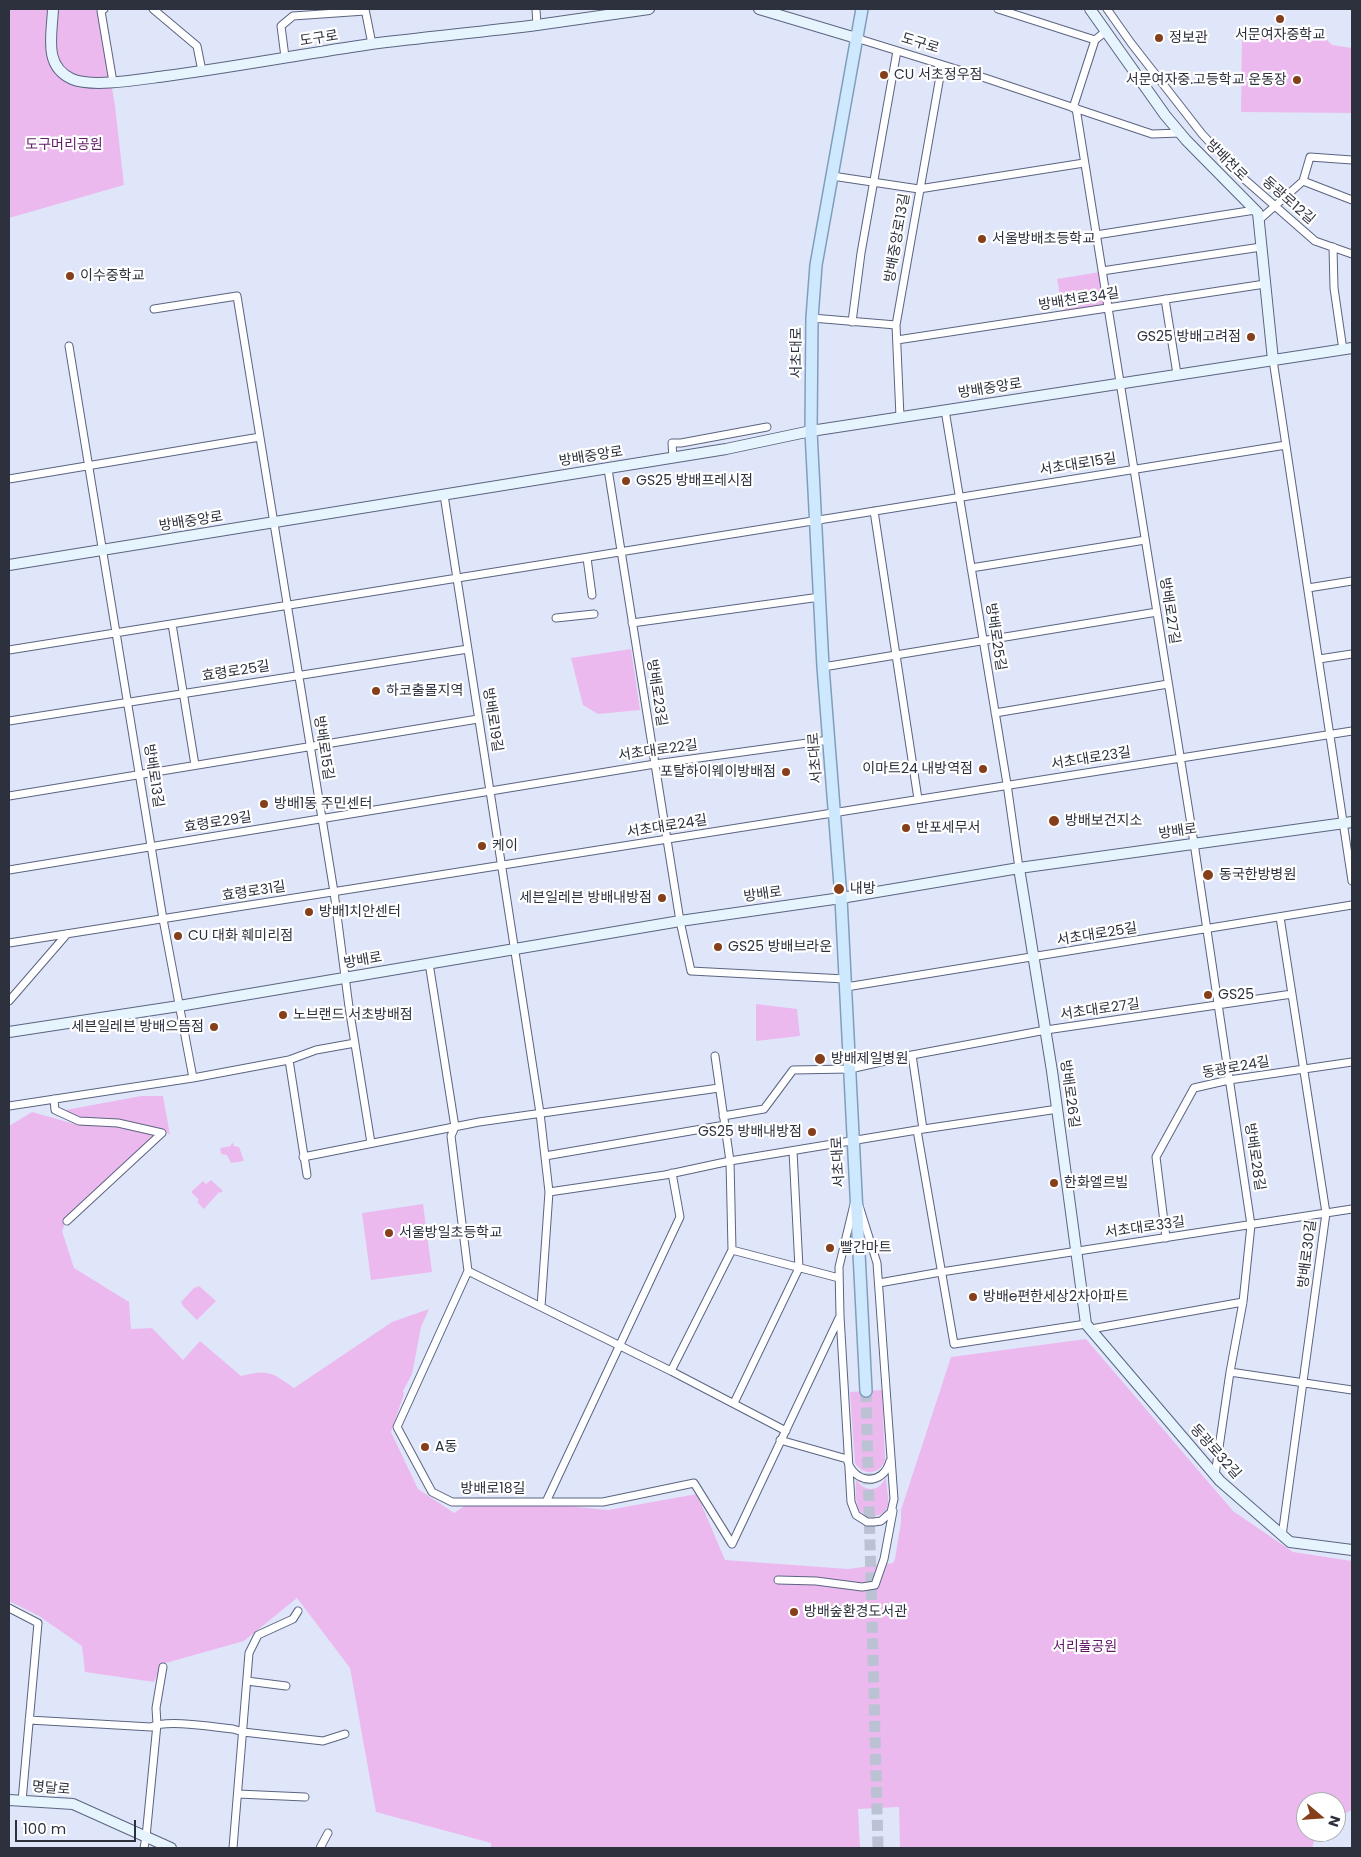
<!DOCTYPE html>
<meta charset="utf-8">
<style>
body{margin:0}
#map{position:relative;width:1361px;height:1857px;overflow:hidden;background:#dfe6f9;font-family:Poppins,sans-serif}
canvas{display:block}
.frame{position:absolute;inset:0;border:10px solid #2d313e;pointer-events:none}
.north{position:absolute;left:1296px;top:1792px;width:50px;height:50px;box-sizing:border-box;background:#fff;border:1px solid #abadb2;border-radius:50%;rotate:108deg;font-size:14px;font-weight:700;line-height:20px;text-align:center;color:#2d313e}
.north::after{content:'';display:block;margin:auto;width:18px;height:22px;background:#853f1a;clip-path:polygon(50% 0,100% 100%,50% 72%,0 100%)}
.scale{position:absolute;left:15px;top:1820px;width:121px;height:22px;box-sizing:border-box;border:2px solid #2d313e;border-top:0;padding-left:6px;font-size:15px;line-height:18px;white-space:nowrap;color:#2d313e;-webkit-text-stroke:4px #fff;paint-order:stroke}
</style>
<div id="map">
<canvas width="1361" height="1857"></canvas>
<div class="frame"></div>
<div class="north">N</div>
<div class="scale">100 m</div>
</div>
<script>
const c = document.querySelector('canvas').getContext('2d');
c.lineJoin = 'round';
function fillPath(path, color) {
  c.fillStyle = color;
  c.fill(path, 'evenodd');
}
function trace(path, color, width, dash) {
  c.strokeStyle = color;
  c.lineWidth = width;
  c.lineCap = dash ? 'butt' : 'round';
  c.setLineDash(dash || []);
  c.stroke(path);
}
function write(font, color, halo, rows, align = 'center') {
  c.font = font + ' Poppins,"Noto Sans KR",sans-serif';
  c.lineWidth = 4.5;
  c.setLineDash([]);
  c.textBaseline = 'middle';
  c.strokeStyle = halo;
  c.fillStyle = color;
  for (const [text, x, y, turn = 0] of rows) {
    c.save();
    c.translate(x, y);
    c.rotate((+turn || 0) * Math.PI / 180);
    c.textAlign = isNaN(turn) ? turn : align;
    if (halo) c.strokeText(text, 0, 0);
    c.fillText(text, 0, 0);
    c.restore();
  }
}
const green = new Path2D(`
 M9 9H99L115 106 124 185 9 218Z
 M1242 38H1325L1332 45 1352 48V113L1241 112Z
 M1100 272 1105 307 1063 313 1057 279Z
 M631 649 640 710 598 714 583 705 571 658Z
 M756 1004 797 1009 800 1036 756 1041Z
 M141 1096H163L170 1135 162 1129 121 1120 80 1119 66 1113V1110Z
 M32 1112 78 1125 118 1124 157 1134 67 1219 62 1231 74 1268 129 1302 131 1329 152 1328 183 1360 200 1341 241 1376C269 1369 271 1372 294 1388L392 1322 429 1309 421 1327 412 1374 403 1391 404 1394 391 1432 418 1489 454 1513 478 1497 608 1510 697 1494 725 1560 848 1569 893 1563 895 1559 901 1522V1510L951 1357 1086 1339 1233 1511 1293 1552 1352 1561V1810L1336 1818V1802H1306V1832H1317L1312 1848H900L899 1807 858 1809 860 1848H491V1843L376 1812 350 1668 297 1598 244 1641 162 1664 154 1682 85 1672 82 1646 39 1616 9 1601V1126Z
 M233 1143 234 1146 239 1147 244 1161 231 1163 227 1155 221 1154 220 1148 231 1146V1144Z
 M211 1180 223 1191 220 1193 219 1192 204 1209 197 1202 199 1200 191 1192 203 1181 206 1184Z
 M423 1204 432 1272 371 1280 362 1213Z
 M199 1286 216 1301 197 1320 183 1306 181 1302 194 1288Z
 M882 1390 885 1461C879 1475 863 1476 855 1463L850 1392Z
 M886 1477C886 1486 889 1496 888 1505 885 1519 862 1520 858 1507 855 1499 856 1488 856 1479 864 1493 880 1492 886 1477Z`);
const primaryTunnel = new Path2D(`
 M866 1391 878 1848`);
const street = new Path2D(`
 M104 9 101 11 113 82
 M153 9 197 46 202 71
 M365 9 372 44
 M536 9 537 25
 M998 9 1095 40 1105 32
 M1107 9 1131 43 1202 134 1243 178 1315 241 1352 254
 M856 38 985 78 1152 134 1180 133
 M285 57 281 26 293 16 365 11
 M1073 108 1095 40
 M1076 108 1194 843 1251 1225 1243 1302 1230 1372 1215 1475
 M832 176 919 189 1084 163
 M1303 181 1352 200
 M1258 221 1303 181 1310 157 1352 160
 M1096 235 1255 210
 M1333 247 1334 288 1343 350
 M1102 271 1261 247
 M1165 299 1177 374
 M154 309 237 296 334 892 349 1007 371 1143
 M812 318 896 325
 M852 322 861 253 897 51
 M897 340 1265 284
 M69 346 163 919 193 1078
 M1273 360 1352 881
 M945 410 1007 784 1019 868
 M900 417 896 325 942 65
 M673 458 672 443H681L767 427
 M608 469 680 921 691 971 845 979
 M9 479 260 437
 M444 495 540 1113 549 1192 541 1307
 M874 511 918 799
 M587 558 592 595
 M971 568 1145 540
 M1308 588 1352 581
 M556 618 594 614
 M632 623 820 597
 M172 624 195 765
 M9 650 1286 445
 M1319 659 1352 654
 M823 667 1157 612
 M995 713 1168 684
 M9 721 468 649
 M9 796 478 719
 M9 870 655 764 829 740
 M1280 917 1326 1213 1282 1536
 M9 943 1352 731
 M429 963 455 1127 451 1136 468 1271 397 1427 432 1492 452 1502H603L694 1483 732 1544
 M846 987 1352 905
 M9 1001 67 934
 M912 1055 923 1129
 M289 1060 307 1175
 M54 1099 55 1110 79 1121 118 1123 162 1133 67 1221
 M9 1106 193 1078 289 1060 316 1050 355 1043
 M723 1116 764 1109 793 1070 850 1069 912 1055 1046 1030 1292 994
 M917 1130 954 1344 1086 1324
 M545 1156 725 1125
 M303 1157 479 1122 719 1088
 M549 1192 665 1175 730 1161 917 1130 1058 1109
 M856 1196 877 1263 894 1499 891 1512 881 1521 874 1522H867L856 1515 851 1502 840 1316 839 1267Z
 M1166 1238 1156 1157 1194 1088 1229 1080 1352 1062
 M732 1250 839 1278
 M468 1271 671 1371 786 1431
 M879 1283 941 1272 1352 1209
 M1091 1329 1243 1302
 M671 1371 732 1250 730 1161 715 1056
 M1230 1372 1352 1390
 M734 1403 799 1268 793 1151
 M780 1440 847 1459C853 1484 883 1487 890 1461
 M546 1502 680 1217 672 1173
 M732 1544 839 1318
 M778 1580 816 1581 862 1587 875 1585 884 1559 893 1511
 M9 1608 38 1623 22 1801
 M247 1681 286 1686
 M29 1720 151 1727C167 1719 213 1727 233 1729L243 1732 323 1741 345 1734
 M238 1794 305 1797
 M144 1848 146 1837 157 1724 156 1708 163 1667
 M233 1848 249 1653 258 1635 293 1619 298 1611
 M320 1848 328 1833`);
const secondary = new Path2D(`
 M53 9C52 35 43 66 72 79 93 88 142 79 166 76 234 67 303 54 371 44 426 37 482 32 537 25 574 20 612 14 649 9
 M759 9 856 38
 M1090 9 1165 115 1186 140 1258 213 1273 360
 M9 565 726 449 811 431 1352 348
 M1019 868 1052 1071 1086 1324 1220 1481 1290 1542 1352 1550
 M9 1032 179 1006 680 921 841 898 1019 868 1352 822
 M9 1800 73 1804 171 1848`);
const primary = new Path2D(`
 M862 9 816 265 812 318 811 431 823 667 841 898 866 1391`);
const markers = [
 [1280,19,5,"#853f1a"],
 [1159,38,5,"#853f1a"],
 [884,75,5,"#853f1a"],
 [1297,80,5,"#853f1a"],
 [982,239,5,"#853f1a"],
 [70,276,5,"#853f1a"],
 [1251,337,5,"#853f1a"],
 [626,481,5,"#853f1a"],
 [376,691,5,"#853f1a"],
 [983,769,5,"#853f1a"],
 [786,772,5,"#853f1a"],
 [264,804,5,"#853f1a"],
 [1054,821,6,"#853f1a"],
 [906,828,5,"#853f1a"],
 [482,846,5,"#853f1a"],
 [1208,875,6,"#853f1a"],
 [839,889,6,"#853f1a"],
 [662,898,5,"#853f1a"],
 [309,912,5,"#853f1a"],
 [178,936,5,"#853f1a"],
 [718,947,5,"#853f1a"],
 [1208,995,5,"#853f1a"],
 [283,1015,5,"#853f1a"],
 [214,1027,5,"#853f1a"],
 [820,1059,6,"#853f1a"],
 [812,1132,5,"#853f1a"],
 [1054,1183,5,"#853f1a"],
 [389,1233,5,"#853f1a"],
 [830,1248,5,"#853f1a"],
 [973,1297,5,"#853f1a"],
 [425,1447,5,"#853f1a"],
 [794,1612,5,"#853f1a"]
];
const poiNames = [
 ["서문여자중학교",1280,35,"center"],
 ["정보관",1169,38],
 ["CU 서초정우점",894,75],
 ["서문여자중.고등학교 운동장",1287,80,"right"],
 ["서울방배초등학교",992,239],
 ["이수중학교",80,276],
 ["GS25 방배고려점",1241,337,"right"],
 ["GS25 방배프레시점",636,481],
 ["하코출몰지역",386,691],
 ["이마트24 내방역점",973,769,"right"],
 ["포탈하이웨이방배점",776,772,"right"],
 ["방배1동 주민센터",274,804],
 ["방배보건지소",1065,821],
 ["반포세무서",916,828],
 ["케이",492,846],
 ["동국한방병원",1219,875],
 ["내방",850,889],
 ["세븐일레븐 방배내방점",652,898,"right"],
 ["방배1치안센터",319,912],
 ["CU 대화 훼미리점",188,936],
 ["GS25 방배브라운",728,947],
 ["GS25",1218,995],
 ["노브랜드 서초방배점",293,1015],
 ["세븐일레븐 방배으뜸점",204,1027,"right"],
 ["방배제일병원",831,1059],
 ["GS25 방배내방점",802,1132,"right"],
 ["한화엘르빌",1064,1183],
 ["서울방일초등학교",399,1233],
 ["빨간마트",840,1248],
 ["방배e편한세상2차아파트",983,1297],
 ["A동",435,1447],
 ["방배숲환경도서관",804,1612]
];
const streetNames = [
 ["도구로",319,39,-9],
 ["도구로",920,44,17],
 ["방배천로",1226,161,45],
 ["동광로12길",1288,201,41],
 ["방배중앙로13길",898,238,-80],
 ["방배천로34길",1079,300,-9],
 ["서초대로",797,353,-90],
 ["방배중앙로",990,389,-9],
 ["방배중앙로",591,457,-9],
 ["서초대로15길",1078,465,-9],
 ["방배중앙로",191,522,-9],
 ["방배로27길",1169,611,81],
 ["방배로25길",995,637,81],
 ["효령로25길",236,672,-9],
 ["방배로23길",656,693,81],
 ["방배로19길",492,720,81],
 ["방배로15길",323,748,81],
 ["서초대로22길",658,751,-8],
 ["서초대로",816,758,-94],
 ["서초대로23길",1091,759,-9],
 ["방배로13길",153,776,81],
 ["효령로29길",218,823,-9],
 ["서초대로24길",667,827,-9],
 ["방배로",1178,832,-8],
 ["효령로31길",254,892,-9],
 ["방배로",763,895,-8],
 ["서초대로25길",1097,935,-9],
 ["방배로",363,961,-10],
 ["서초대로27길",1100,1010,-8],
 ["동광로24길",1236,1068,-10],
 ["방배로26길",1069,1094,82],
 ["방배로28길",1254,1157,81],
 ["서초대로",839,1162,-93],
 ["서초대로33길",1145,1228,-8],
 ["방배로30길",1308,1254,-83],
 ["동광로32길",1215,1452,48],
 ["방배로18길",493,1489],
 ["명달로",51,1789,5]
];
const parkNames = [
 ["도구머리공원",64,145],
 ["서리풀공원",1085,1647]
];
fillPath(green, '#ecb9ef');
trace(primaryTunnel, '#bbc2d4', 11, [11, 5.5]);
trace(street, '#5b6481', 9);
trace(secondary, '#5b6481', 12);
trace(primary, '#809eba', 14);
trace(street, '#fff', 7);
trace(secondary, '#e6f4fe', 10);
trace(primary, '#cee8fe', 11);
for (const [x, y, r, color] of markers) {
  const dot = new Path2D();
  dot.arc(x, y, r, 0, 2 * Math.PI);
  c.fillStyle = color;
  c.fill(dot);
  trace(dot, '#fff', 2);
}
write('14px', '#2d313e', '#fff', poiNames, 'left');
write('14px', '#2d313e', '#fff', streetNames);
write('14px', '#621b68', '#fff', parkNames);
</script>
